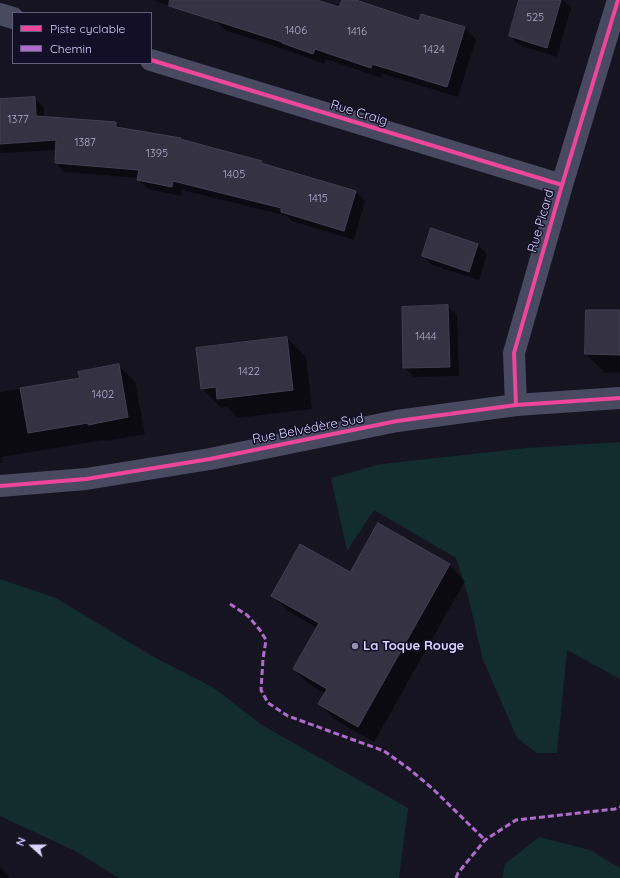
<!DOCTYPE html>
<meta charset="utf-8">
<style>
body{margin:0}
#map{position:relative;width:620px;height:878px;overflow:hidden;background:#161421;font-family:Quicksand,sans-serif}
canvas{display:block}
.legend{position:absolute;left:12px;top:12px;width:140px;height:52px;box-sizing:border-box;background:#130f26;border:1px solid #625e7d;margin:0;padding:5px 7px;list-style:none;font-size:12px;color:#d9d4ff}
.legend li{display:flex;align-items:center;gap:8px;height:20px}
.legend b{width:20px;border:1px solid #625e7d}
.north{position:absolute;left:12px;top:826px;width:40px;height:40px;-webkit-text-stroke:3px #130f26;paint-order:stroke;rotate:291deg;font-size:11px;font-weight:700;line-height:16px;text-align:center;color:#d9d4ff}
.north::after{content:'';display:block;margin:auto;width:14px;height:18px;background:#d9d4ff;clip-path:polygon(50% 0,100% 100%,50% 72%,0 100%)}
</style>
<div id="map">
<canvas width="620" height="878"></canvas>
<ul class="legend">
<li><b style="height:5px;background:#ed469a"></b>Piste cyclable</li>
<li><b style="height:5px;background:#b06ccc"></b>Chemin</li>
</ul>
<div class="north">N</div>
</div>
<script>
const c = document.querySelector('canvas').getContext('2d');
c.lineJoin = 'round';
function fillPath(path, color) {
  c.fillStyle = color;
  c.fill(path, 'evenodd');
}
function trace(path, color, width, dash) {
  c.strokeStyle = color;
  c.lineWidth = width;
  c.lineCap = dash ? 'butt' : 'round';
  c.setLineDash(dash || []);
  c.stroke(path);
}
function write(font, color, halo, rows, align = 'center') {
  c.font = font + ' Quicksand,sans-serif';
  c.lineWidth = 3;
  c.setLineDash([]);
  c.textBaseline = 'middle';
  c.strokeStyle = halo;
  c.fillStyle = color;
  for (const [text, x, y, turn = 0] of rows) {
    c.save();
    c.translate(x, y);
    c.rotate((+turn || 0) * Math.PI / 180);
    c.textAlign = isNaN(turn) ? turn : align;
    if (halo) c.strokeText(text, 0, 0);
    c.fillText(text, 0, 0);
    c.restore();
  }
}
const green = new Path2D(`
 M620 442V679L567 650 557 753H537L517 738 483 660 468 596 456 558 374 510 347 551 331 478 381 464 527 448Z
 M0 579 56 598 152 656 214 688 262 725 408 808 399 878H119L75 851 0 816Z
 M539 837 590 850 620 868V878H502L505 864Z`);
const shadow = new Path2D(`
 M155 0H313L340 9 343 0H353L420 22 422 15 465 28 476 39 458 97 383 74 382 78 326 59 324 64 294 53 292 52 225 30 214 20 158 2Z
 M521 0H563L571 8 557 57 519 45 510 36Z
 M34 98 44 107V118L116 123 122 129 261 161 264 165 356 192 365 201 354 240 292 221 287 216 182 190 181 196 148 189 138 180V178L65 172 56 163 57 150 0 153V100Z
 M432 229 478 245 487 254 479 280 432 265 423 256Z
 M448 306 457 316 459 376 414 377 404 367Z
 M587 311H620V373H605L586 354Z
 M287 338 306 357 312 409 237 418 227 407 221 408 202 388Z
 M118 365 135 382 145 434 106 441 104 440 1 457 2 463H0V392L81 379Z
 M449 565 465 581 374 742 335 720 320 704 325 694 310 685 294 669 317 628 288 611 272 595 350 573Z
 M0 866 6 873 9 878H0Z`);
const building = new Path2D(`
 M170 0H317L339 7 342 0H356L419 21 421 14 465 27 447 87 372 64 371 68 315 49 313 54 282 43V42L169 6Z
 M519 0H561L547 48 509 36Z
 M35 97 36 116 116 122V127L181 138 180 139 262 161 261 163 356 191 344 231 281 212V208L173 181 172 187 137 180 139 170 55 163 56 140 0 144V99Z
 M431 228 478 244 469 272 422 256Z
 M448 305 450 367 403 368 402 307Z
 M586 310H620V355L585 354Z
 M287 337 293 390 217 399 216 387 201 389 196 348Z
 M119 364 128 417 88 425V423L28 433 20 388 80 378 78 372Z
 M378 523 450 564 358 727 318 704 327 689 293 669 319 623 271 596 300 544 350 572Z`);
const minor = new Path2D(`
 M0 14 13 18
 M151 60 562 185
 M516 405 514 353 562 185 618 0`);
const tertiary = new Path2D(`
 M0 486 86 479 210 459 397 421 516 405 620 398`);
const quiet = new Path2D(`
 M230 604 247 615 260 630 266 640 263 659 261 690 268 703 288 716 384 751 408 768 433 789 485 840
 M456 878 458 873 485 840 516 820 615 809 620 807`);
const cycleway = new Path2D(`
 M151 60 562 185
 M516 405 514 353 562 185 618 0
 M0 486 86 479 210 459 397 421 516 405 620 398`);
const markers = [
 [355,646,4,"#9591b1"]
];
const numberNames = [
 ["525",535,18],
 ["1406",296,31],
 ["1416",357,32],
 ["1424",434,50],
 ["1377",18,120],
 ["1387",85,143],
 ["1395",157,154],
 ["1405",234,175],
 ["1415",318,199],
 ["1444",426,337],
 ["1422",249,372],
 ["1402",103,395]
];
const streetNames = [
 ["Rue Craig",359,113,17],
 ["Rue Picard",541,221,-74],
 ["Rue Belvédère Sud",308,429,-11]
];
const poiNames = [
 ["La Toque Rouge",363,646]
];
fillPath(green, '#132c2d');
fillPath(shadow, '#0007');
fillPath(building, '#343243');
trace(building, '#433f54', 1);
trace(minor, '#4a4962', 22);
trace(tertiary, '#4a4962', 22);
trace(quiet, '#b06ccc', 3, [6, 3]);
trace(cycleway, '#ed469a', 4);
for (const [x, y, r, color] of markers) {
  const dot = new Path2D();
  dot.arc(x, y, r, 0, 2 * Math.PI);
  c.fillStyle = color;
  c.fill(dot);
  trace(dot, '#130f26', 1.5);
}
write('11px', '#b0acd0', null, numberNames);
write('13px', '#d9d4ff', '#130f26', streetNames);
write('bold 13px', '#d9d4ff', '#130f26', poiNames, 'left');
</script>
